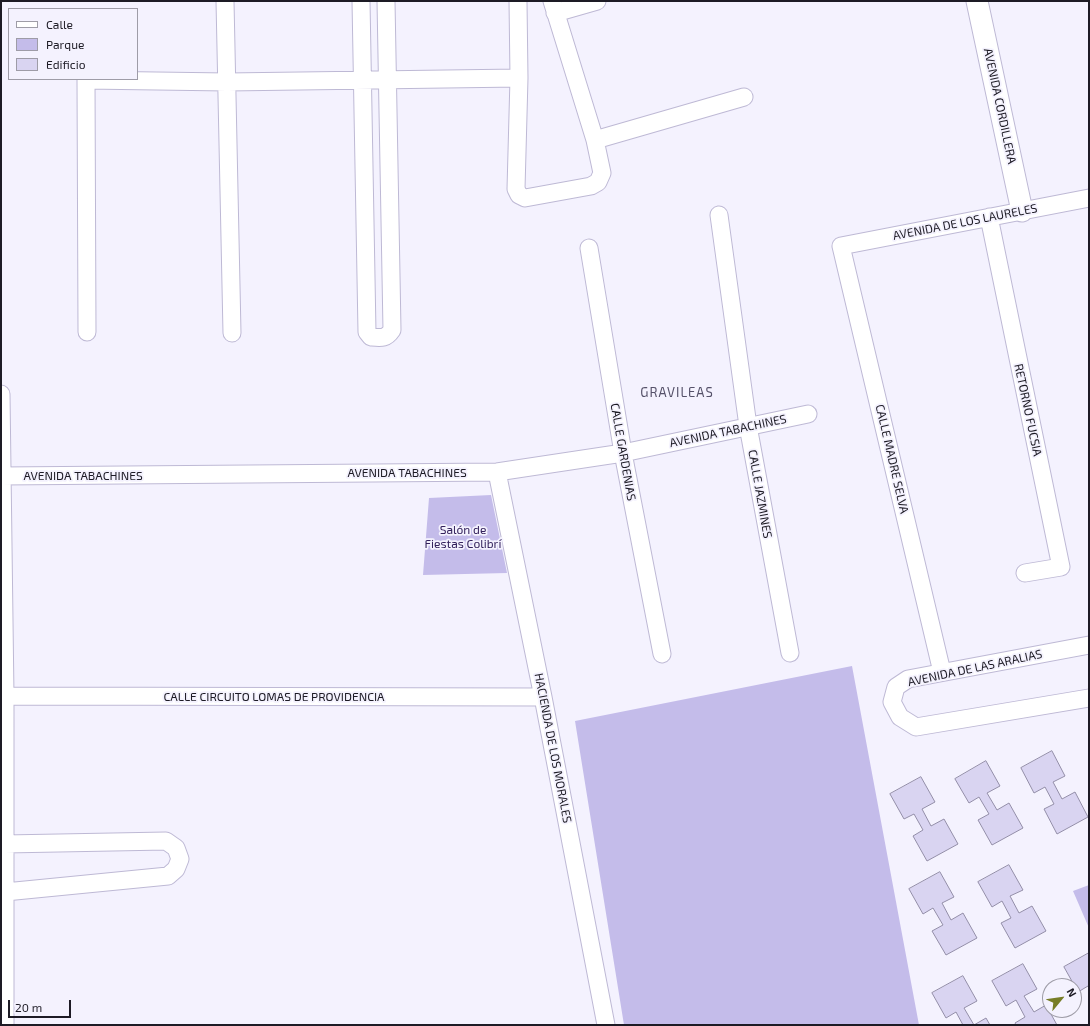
<!DOCTYPE html>
<meta charset="utf-8">
<style>
body{margin:0}
#map{position:relative;width:1090px;height:1026px;overflow:hidden;background:#f4f2fe;font-family:"Exo 2",sans-serif}
canvas{display:block}
.frame{position:absolute;inset:0;border:2px solid #1d1b25;pointer-events:none}
.legend{position:absolute;left:8px;top:8px;width:130px;height:72px;box-sizing:border-box;background:#f4f2fe;border:1px solid #9e9ca7;margin:0;padding:5px 7px;list-style:none;font-size:12px;color:#1d1b25}
.legend li{display:flex;align-items:center;gap:8px;height:20px}
.legend b{width:20px;border:1px solid #9e9ca7}
.north{position:absolute;left:1042px;top:978px;width:40px;height:40px;box-sizing:border-box;background:#f4f2fe;border:1px solid #9e9ca7;border-radius:50%;rotate:61deg;font-size:11px;font-weight:700;line-height:16px;text-align:center;color:#1d1b25}
.north::after{content:'';display:block;margin:auto;width:14px;height:18px;background:#777d27;clip-path:polygon(50% 0,100% 100%,50% 72%,0 100%)}
.scale{position:absolute;left:8px;top:1000px;width:63px;height:18px;box-sizing:border-box;border:2px solid #1d1b25;border-top:0;padding-left:5px;font-size:12px;line-height:14px;white-space:nowrap;color:#1d1b25;-webkit-text-stroke:3px #f4f2fe;paint-order:stroke}
</style>
<div id="map">
<canvas width="1090" height="1026"></canvas>
<div class="frame"></div>
<ul class="legend">
<li><b style="height:5px;background:#fff"></b>Calle</li>
<li><b style="height:11px;background:#c4bcea"></b>Parque</li>
<li><b style="height:11px;background:#d9d4f1"></b>Edificio</li>
</ul>
<div class="north">N</div>
<div class="scale">20 m</div>
</div>
<script>
const c = document.querySelector('canvas').getContext('2d');
c.lineJoin = 'round';
function fillPath(path, color) {
  c.fillStyle = color;
  c.fill(path, 'evenodd');
}
function trace(path, color, width, dash) {
  c.strokeStyle = color;
  c.lineWidth = width;
  c.lineCap = dash ? 'butt' : 'round';
  c.setLineDash(dash || []);
  c.stroke(path);
}
function write(font, color, halo, rows, align = 'center') {
  c.font = font + ' "Exo 2",sans-serif';
  c.lineWidth = 3.5;
  c.setLineDash([]);
  c.textBaseline = 'middle';
  c.strokeStyle = halo;
  c.fillStyle = color;
  for (const [text, x, y, turn = 0] of rows) {
    c.save();
    c.translate(x, y);
    c.rotate((+turn || 0) * Math.PI / 180);
    c.textAlign = isNaN(turn) ? turn : align;
    if (halo) c.strokeText(text, 0, 0);
    c.fillText(text, 0, 0);
    c.restore();
  }
}
const green = new Path2D(`
 M491 495 507 573 423 575 429 498Z
 M852 666 919 1025H624L575 721Z
 M1089 885V928L1073 891Z`);
const building = new Path2D(`
 M1052 751 1065 776 1053 782 1062 799 1075 792 1088 817 1057 834 1044 809 1054 804 1045 787 1034 793 1021 768Z
 M986 761 1000 786 987 793 997 810 1009 803 1023 828 992 845 978 820 989 814 979 797 969 803 955 779Z
 M921 777 935 802 922 809 931 826 944 819 958 844 927 861 913 836 923 830 914 814 904 819 890 794Z
 M1009 865 1023 890 1010 896 1019 913 1032 906 1046 931 1015 948 1001 923 1011 918 1002 901 992 907 978 882Z
 M940 872 954 897 942 903 951 920 963 913 977 938 946 955 932 931 943 925 933 908 923 914 909 889Z
 M1089 953V989L1088 986 1078 992 1064 967Z
 M1023 964 1037 989 1024 996 1034 1012 1046 1005 1057 1025H1016L1015 1023 1025 1017 1016 1000 1006 1006 992 981Z
 M963 976 977 1001 964 1008 974 1025 986 1018 990 1025H963L956 1012 946 1018 932 993Z`);
const minor = new Path2D(`
 M225 1 232 333
 M361 1 367 332 371 337C381 338 386 339 392 330L386 1
 M518 1 519 78 516 189 519 195 525 198 591 186 598 182 602 173 595 140 552 1
 M555 13 597 1
 M86 79 87 332
 M86 80 227 82 519 78
 M595 140 744 97
 M719 215 748 426 790 653
 M989 217 1061 567 1025 573
 M589 248 623 453 662 654
 M1 394 5 696V1025
 M497 472 543 697 606 1025
 M1 476 497 472 623 453 808 414
 M1089 645 908 679 896 687 892 702 900 717 916 727 1089 698
 M942 672 841 246 1089 198
 M5 696 543 697
 M5 892 168 876 176 869 180 859 176 848 166 841 5 844`);
const tertiary = new Path2D(`
 M977 1 1022 211`);
const streetNames = [
 ["AVENIDA CORDILLERA",1000,106,78],
 ["AVENIDA DE LOS LAURELES",965,222,-11],
 ["RETORNO FUCSIA",1028,410,78],
 ["AVENIDA TABACHINES",728,431,-12],
 ["CALLE GARDENIAS",623,452,80],
 ["CALLE MADRE SELVA",892,459,77],
 ["AVENIDA TABACHINES",407,473],
 ["AVENIDA TABACHINES",83,476],
 ["CALLE JAZMINES",760,494,80],
 ["AVENIDA DE LAS ARALIAS",975,668,-12],
 ["CALLE CIRCUITO LOMAS DE PROVIDENCIA",274,697],
 ["HACIENDA DE LOS MORALES",553,748,79]
];
const parkNames = [
 ["Salón de",463,530],
 ["Fiestas Colibrí",463,544]
];
const neighbourhoodNames = [
 ["GRAVILEAS",677,393]
];
fillPath(green, '#c4bcea');
fillPath(building, '#d9d4f1');
trace(building, '#938ea8', 1);
trace(minor, '#beb9d5', 19);
trace(tertiary, '#beb9d5', 23);
trace(minor, '#fff', 17);
trace(tertiary, '#fff', 21);
write('12px', '#1d1b25', '#f4f2fe', streetNames);
write('12px', '#33215c', '#f4f2fe', parkNames);
c.letterSpacing = '1px';
write('13px', '#555169', '#f4f2fe', neighbourhoodNames);
c.letterSpacing = '0px';
</script>
